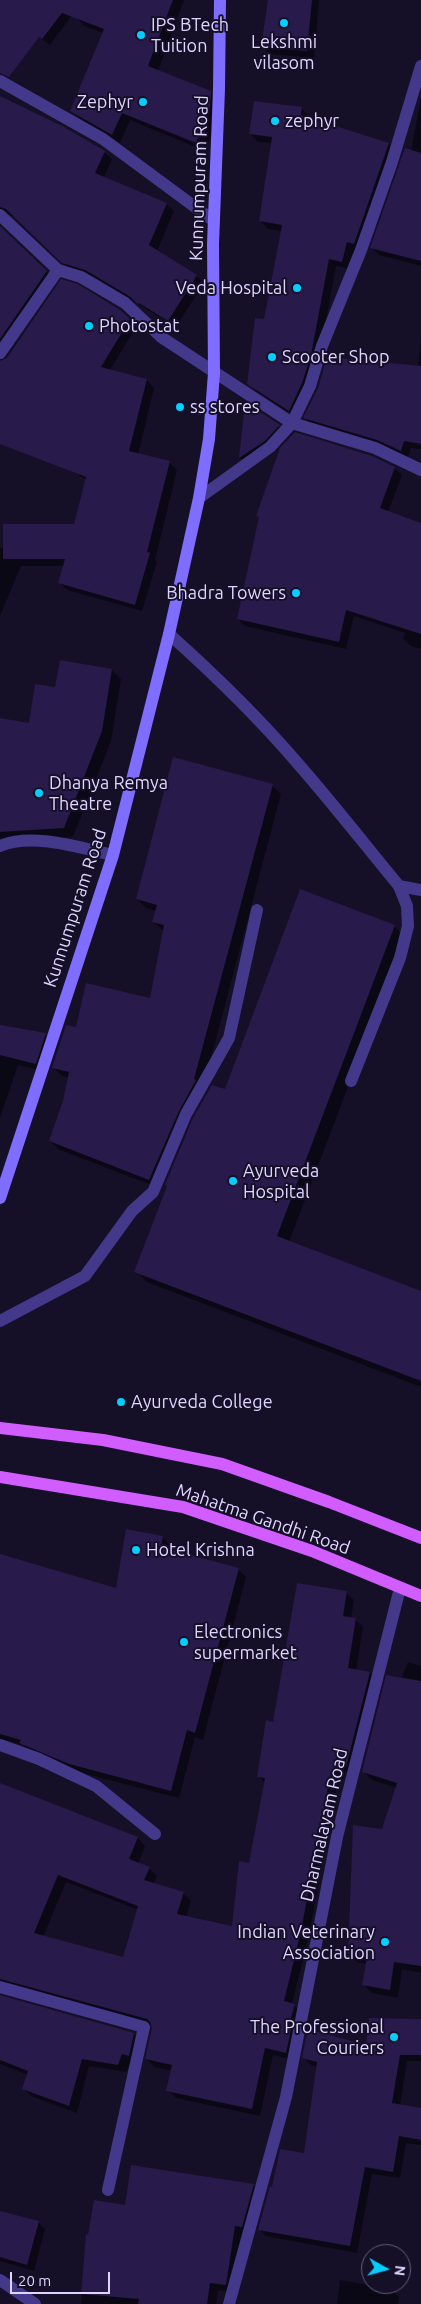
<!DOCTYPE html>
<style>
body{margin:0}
#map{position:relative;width:421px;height:2304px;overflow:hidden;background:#160f28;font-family:Ubuntu,sans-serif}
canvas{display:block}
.north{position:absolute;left:361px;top:2244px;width:50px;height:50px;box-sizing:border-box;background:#160f28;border:1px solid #665f7e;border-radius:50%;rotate:97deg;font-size:14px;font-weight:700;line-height:20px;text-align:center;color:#dfd6ff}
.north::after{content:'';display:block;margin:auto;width:18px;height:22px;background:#02ceff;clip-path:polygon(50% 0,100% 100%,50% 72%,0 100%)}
.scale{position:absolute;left:10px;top:2272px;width:100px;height:22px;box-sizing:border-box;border:2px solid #dfd6ff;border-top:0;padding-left:6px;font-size:15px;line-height:18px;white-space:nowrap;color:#dfd6ff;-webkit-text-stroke:4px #160f28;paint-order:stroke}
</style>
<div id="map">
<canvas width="421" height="2304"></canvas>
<div class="north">N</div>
<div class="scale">20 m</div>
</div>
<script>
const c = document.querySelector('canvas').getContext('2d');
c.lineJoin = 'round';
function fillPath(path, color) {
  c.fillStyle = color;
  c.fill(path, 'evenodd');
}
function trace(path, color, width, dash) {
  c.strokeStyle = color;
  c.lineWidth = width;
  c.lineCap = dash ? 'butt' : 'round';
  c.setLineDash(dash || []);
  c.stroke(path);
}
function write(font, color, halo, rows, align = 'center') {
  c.font = font + ' Ubuntu,sans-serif';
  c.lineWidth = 4;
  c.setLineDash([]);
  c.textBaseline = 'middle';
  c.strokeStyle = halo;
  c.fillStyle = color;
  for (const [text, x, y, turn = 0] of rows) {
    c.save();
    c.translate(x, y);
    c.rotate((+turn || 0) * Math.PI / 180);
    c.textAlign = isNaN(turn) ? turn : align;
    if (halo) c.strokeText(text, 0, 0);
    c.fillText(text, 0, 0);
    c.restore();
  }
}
const shadow = new Path2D(`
 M33 0H65L76 10 50 45 30 31Z
 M81 0H184L158 71 210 92 219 101 218 117 205 151 130 120 120 143 81 120 72 111 103 33 84 26 76 17Z
 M269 0H319L314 58 269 54 262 47Z
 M0 98 104 152 112 159 104 177 166 204 174 211 157 251 196 276 204 283 176 327 94 277 71 270 14 216 5 214 0 220Z
 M421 98V266L379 255 372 248 411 151Z
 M301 108 309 116 308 119 389 144 396 152 350 269 336 266 318 364 297 418 256 391 248 383 265 320 282 231 268 229 261 221 272 143 258 142 250 134Z
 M0 224 1 229 54 279 0 357Z
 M119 311 136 327 110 370 147 380 154 388 138 455 170 463 177 470 155 560 157 562 142 611 67 590 59 582 64 566H21L0 616V548H4L75 525 99 486 0 433V362Z
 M421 335V449L411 448 408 457 312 425 305 418 418 367Z
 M246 404 282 429 244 461 240 458Z
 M394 468 402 475 388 512 421 524V649L411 646 403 639 405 633 354 616 346 649 245 626 238 619 260 518 257 516Z
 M112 670 121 679 111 741 73 837 0 841V719L30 724 57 689Z
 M272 785 281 794 203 1088 159 1188 60 1150 50 1141 69 1078 62 1076 53 1067 77 1029 151 999 164 931 153 922 156 911 146 908 137 899Z
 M394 926 405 937 289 1242 421 1292V1387L147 1282 136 1271 225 1090Z
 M0 1026 45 1034 53 1042 43 1071 18 1065 0 1118Z
 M162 1537 170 1545 169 1550 238 1569 246 1577 203 1740 195 1737 179 1798 78 1772 28 1751 23 1745 0 1739V1555L117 1589Z
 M346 1593 354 1600 351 1618 355 1619 363 1627 356 1671 370 1673 378 1681 354 1774 345 1771 344 1779 339 1778 308 1939 292 2004 302 2013 294 2060 273 2055 260 2116 176 2098 168 2090 172 2071 154 2067 147 2059 153 2026 7 1986 0 1993V1786L138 1838 145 1846 138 1864 149 1868 157 1876 153 1884 183 1893 191 1901 186 1917 233 1928 250 1864 265 1783 258 1776 274 1723ZM66 1882 139 1910 124 1958 43 1937Z
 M408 1662 421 1666V1973L402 1969 398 1998 372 1993 364 1985 367 1964 357 1962 349 1954 397 1788 372 1780 363 1771Z
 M0 1996 134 2034 142 2042 126 2072 89 2066 77 2113 31 2096 23 2088 28 2075 0 2064Z
 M421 2021V2061H407L400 2106 421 2109V2145L406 2143 400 2178 372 2174 357 2253 266 2236 259 2229 273 2188 305 2155 318 2067 311 2065 303 2057 367 2046Z
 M253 2185 261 2193 233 2292 218 2290 216 2304H81L88 2236 126 2207Z
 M0 2212 38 2222 45 2229 34 2271 0 2261Z
 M340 2280 391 2289 399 2297 398 2304H337Z`);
const building = new Path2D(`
 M0 0H173L148 66 211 91 210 108 196 143 122 113 112 135 70 111 104 29 62 13 42 39 39 37 9 77 0 73Z
 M268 0H312L307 51 261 47Z
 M0 96 64 127 105 151 95 173 167 203 149 245 197 275 168 321 139 303 138 304 129 296 85 270 62 263 6 209 0 207Z
 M254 101 302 107 301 115 389 143 354 244 347 242 342 262 329 259 311 355 302 383 289 411 247 384 255 318 264 319 282 225 259 221 272 137 249 134Z
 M405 148 421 153V261L370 248Z
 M0 226 47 271 0 339Z
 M61 279 78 284 120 310 130 319 101 367 147 379 129 451 170 461 147 552 150 553 135 605 58 583 65 559H3V524H74L86 477 0 444V361L7 358Z
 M327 357 421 366V444L404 441 401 451 377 440 303 418 318 388Z
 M245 402 280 425 265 441 239 458Z
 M295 432 372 456 395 467 380 508 421 523V634L346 610 339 642 237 619 259 517 256 516 280 448Z
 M60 660 112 669 102 731 64 828 0 832V718L29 723 35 684 55 687Z
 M173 757 273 784 194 1079 196 1080 179 1111 149 1180 49 1141 63 1100 69 1072 52 1068 66 1025 76 1027 86 983 150 998 164 925 152 922 157 905 136 899Z
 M300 889 395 925 277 1236 421 1291V1381L134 1272 167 1186 165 1185 193 1118 212 1085 225 1089Z
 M0 1025 46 1033 36 1064 0 1055Z
 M126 1529 163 1536 161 1547 239 1568 195 1733 187 1730 171 1791 69 1764 19 1743 21 1740 0 1734V1554L116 1588Z
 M297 1583 347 1591 343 1616 356 1618 348 1668 370 1672 346 1767 338 1764 337 1771H331L301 1931 284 2001 295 2004 289 2024 292 2025 286 2053 265 2048 252 2109 166 2091 172 2065 145 2059 152 2028 150 2022 147 2019 0 1979V1783L138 1837 129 1859 150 1867 144 1880 184 1892 177 1914 232 1926 239 1861 249 1863 265 1778 257 1777 266 1720 273 1722ZM58 1875 138 1906 123 1957 34 1933Z
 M386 1675 421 1681V1966L394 1962 390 1990 362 1985 367 1957 348 1954 353 1825 382 1829 397 1783 362 1772Z
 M0 1995 134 2033 129 2056 122 2054 118 2065 82 2059 69 2106 22 2089 28 2071 0 2060Z
 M369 2018 421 2019V2055H400L392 2103 421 2108V2140L399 2136 393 2172 365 2167 350 2246 258 2230 270 2186 272 2187 280 2149 304 2153 317 2062 302 2058 308 2029 366 2045Z
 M131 2165 254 2184 242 2227 235 2226 226 2285 210 2283 207 2304H138L139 2299 81 2294 86 2234 88 2235 94 2200 125 2205Z
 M0 2211 39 2221 27 2265 0 2257Z`);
const service = new Path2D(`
 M169 634C216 676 260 719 300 766 334 805 366 846 399 886L407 906 408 926 400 958 351 1081`);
const minor = new Path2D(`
 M0 81 103 139 214 221
 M0 215 58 270 81 277 125 303 161 337 292 423 375 448 421 470
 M0 353 58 270
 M199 498 270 447 292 423 310 386 322 346 361 250 392 162 421 66
 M0 846C32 832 80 848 113 855
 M399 886 421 890
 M0 1321 85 1276 132 1211 153 1192 186 1114 229 1038 257 910
 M0 1745 39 1759 96 1786 155 1834
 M0 1987 144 2027 108 2190
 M0 2280 35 2304
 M229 2304 286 2097 337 1837 400 1588`);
const secondary = new Path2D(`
 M0 1198 113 855 169 634 199 498 209 439 214 373 213 244 219 89 220 0`);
const primary = new Path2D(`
 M0 1428 103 1440 222 1464 329 1502 421 1538
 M0 1477 183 1507 312 1551 421 1596`);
const markers = [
 [284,23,5,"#02ceff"],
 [141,35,5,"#02ceff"],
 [143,102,5,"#02ceff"],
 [275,121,5,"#02ceff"],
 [297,288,5,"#02ceff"],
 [89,326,5,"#02ceff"],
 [272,357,5,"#02ceff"],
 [180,407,5,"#02ceff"],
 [296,593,5,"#02ceff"],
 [39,793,5,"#02ceff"],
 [233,1181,5,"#02ceff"],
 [121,1402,5,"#02ceff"],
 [136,1550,5,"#02ceff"],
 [184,1642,5,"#02ceff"],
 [385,1942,5,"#02ceff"],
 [394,2037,5,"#02ceff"]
];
const poiNames = [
 ["IPS BTech",151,25],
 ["Tuition",151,46],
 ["Lekshmi",284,42,"center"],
 ["vilasom",284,63,"center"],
 ["Zephyr",133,102,"right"],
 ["zephyr",285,121],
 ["Veda Hospital",287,288,"right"],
 ["Photostat",99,326],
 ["Scooter Shop",282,357],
 ["ss stores",190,407],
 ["Bhadra Towers",286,593,"right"],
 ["Dhanya Remya",49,783],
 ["Theatre",49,804],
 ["Ayurveda",243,1171],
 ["Hospital",243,1192],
 ["Ayurveda College",131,1402],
 ["Hotel Krishna",146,1550],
 ["Electronics",194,1632],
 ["supermarket",194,1653],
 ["Indian Veterinary",375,1932,"right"],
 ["Association",375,1953,"right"],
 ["The Professional",384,2027,"right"],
 ["Couriers",384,2048,"right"]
];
const streetNames = [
 ["Kunnumpuram Road",199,178,-88],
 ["Kunnumpuram Road",75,908,-72],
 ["Mahatma Gandhi Road",263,1519,19],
 ["Dharmalayam Road",324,1825,-77]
];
fillPath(shadow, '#0007');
fillPath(building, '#281a4a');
trace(service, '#433889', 12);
trace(minor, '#433889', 12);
trace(secondary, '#7e6dff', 12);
trace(primary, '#d15dff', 12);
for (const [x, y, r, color] of markers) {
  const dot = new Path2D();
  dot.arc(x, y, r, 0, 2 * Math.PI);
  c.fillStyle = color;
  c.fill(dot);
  trace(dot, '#160f28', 2);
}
write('18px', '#dfd6ff', '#160f28', poiNames, 'left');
write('18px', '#dfd6ff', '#160f28', streetNames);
</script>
